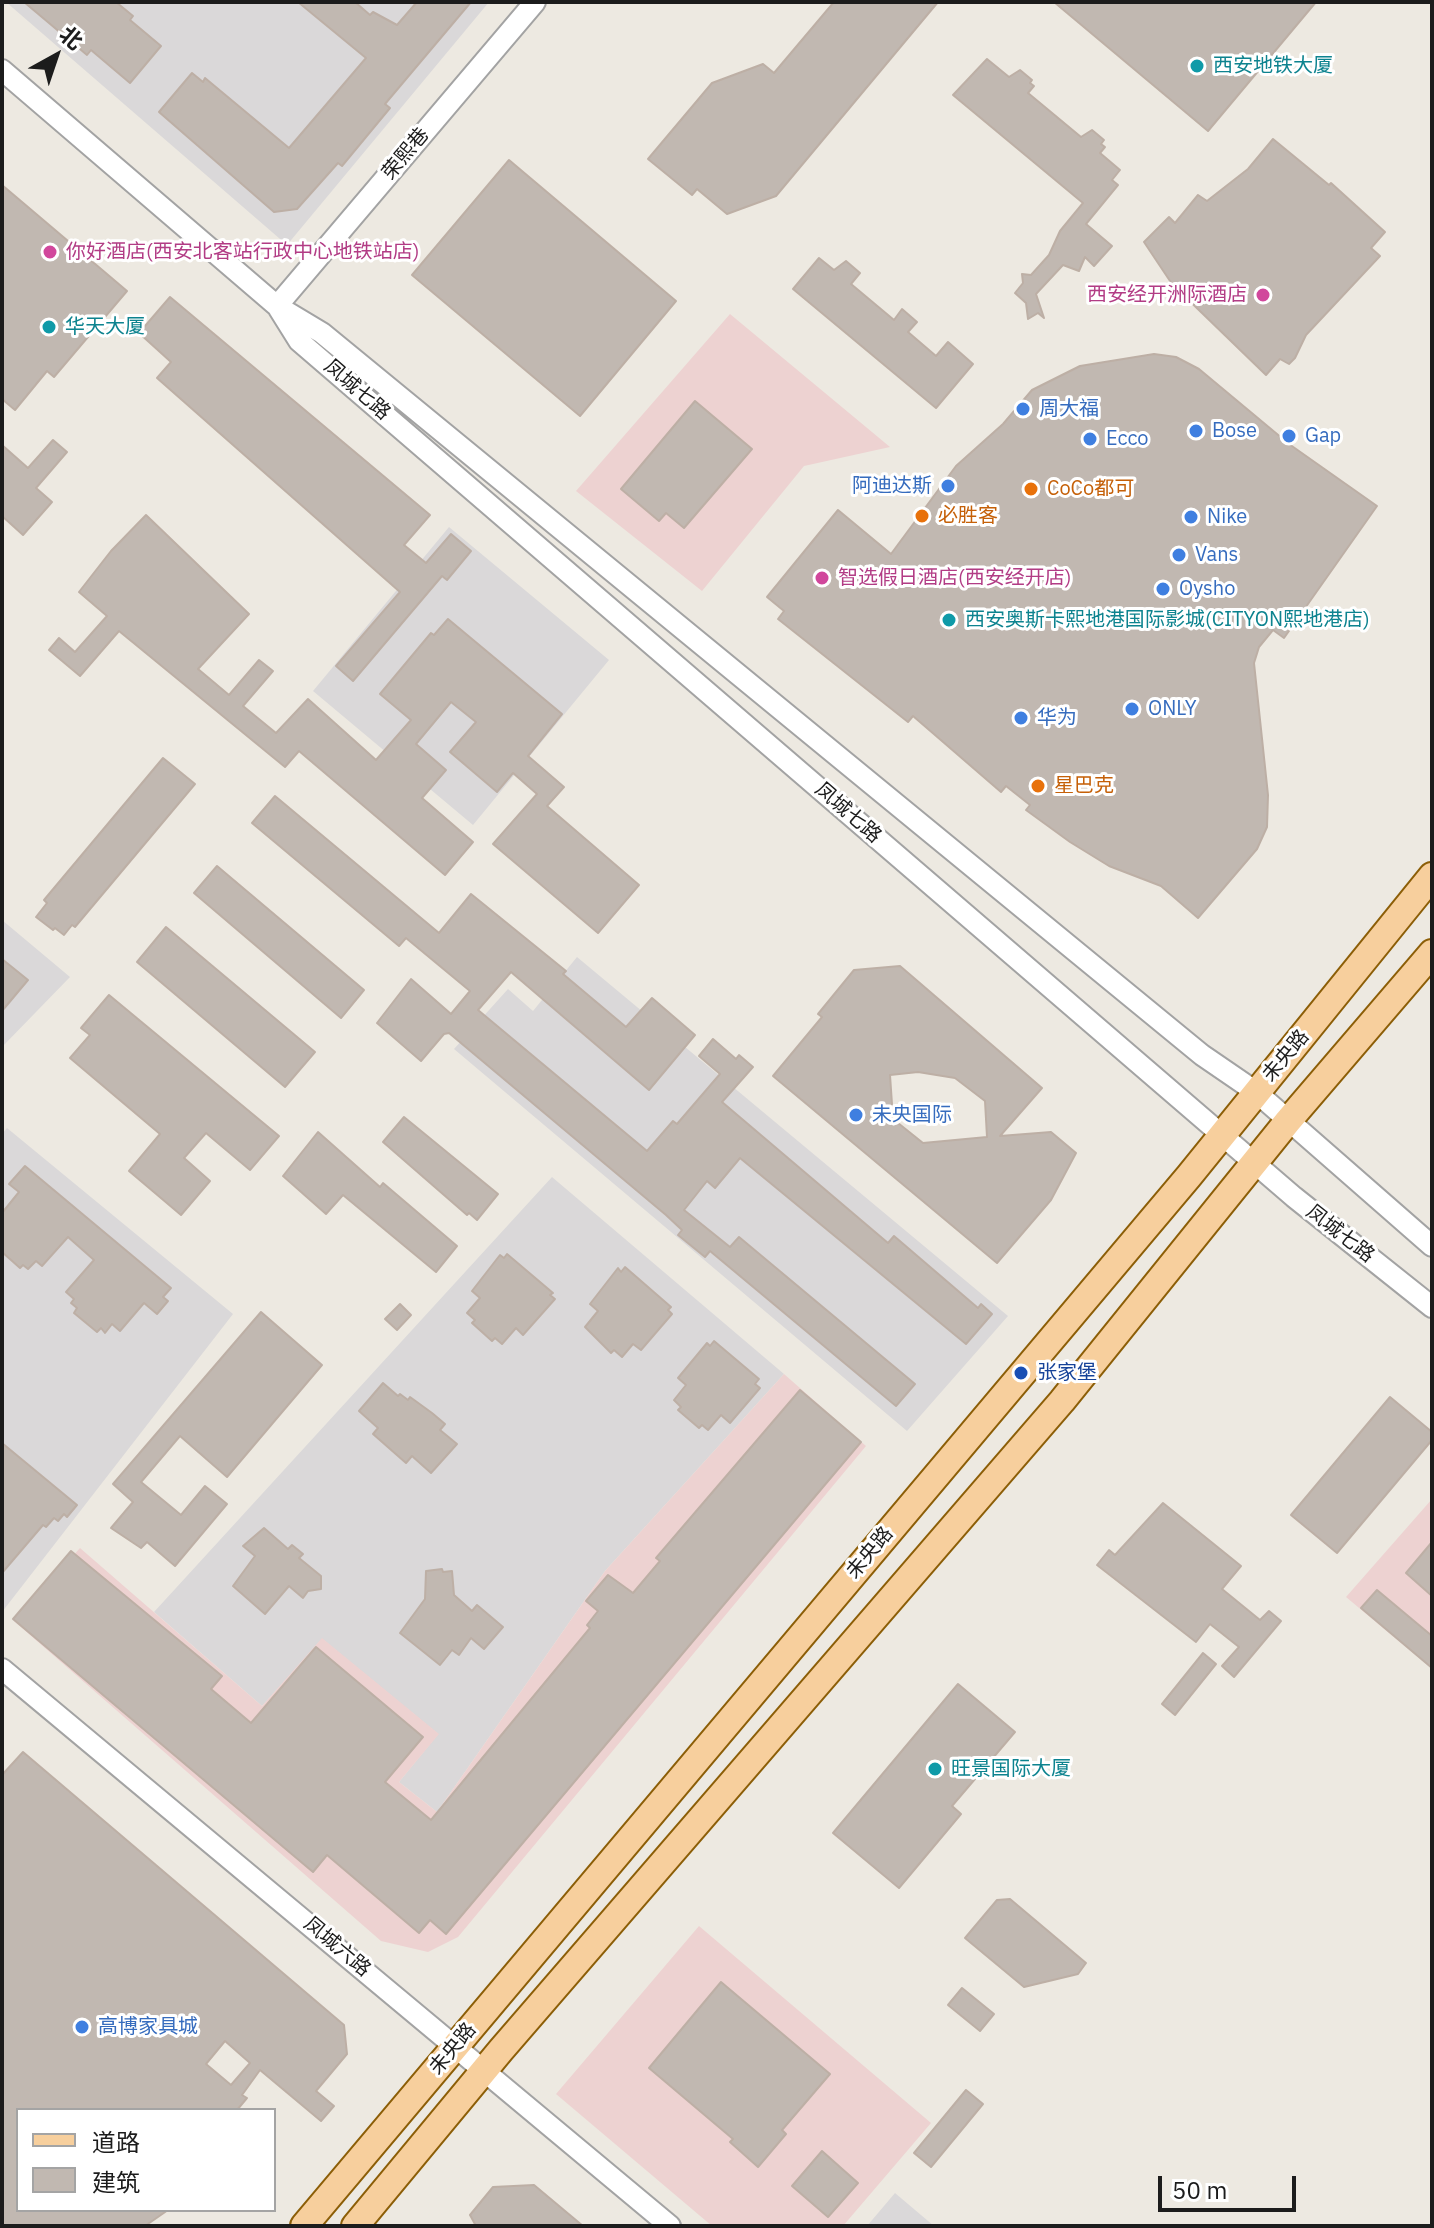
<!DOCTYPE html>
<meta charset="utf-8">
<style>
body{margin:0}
#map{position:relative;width:1434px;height:2228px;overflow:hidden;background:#ede9e1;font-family:"IBM Plex Sans","Noto Sans SC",sans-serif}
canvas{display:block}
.frame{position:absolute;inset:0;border:4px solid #1c1c1c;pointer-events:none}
.legend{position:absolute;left:16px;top:2108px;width:260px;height:104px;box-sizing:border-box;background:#fff;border:2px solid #a4a4a4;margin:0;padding:10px 14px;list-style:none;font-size:24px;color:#1c1c1c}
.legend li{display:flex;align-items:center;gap:16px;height:40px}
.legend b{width:40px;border:2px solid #a4a4a4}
.north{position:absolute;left:16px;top:16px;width:80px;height:80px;-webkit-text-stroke:6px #fff;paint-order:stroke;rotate:40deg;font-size:22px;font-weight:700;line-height:32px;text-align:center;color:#1c1c1c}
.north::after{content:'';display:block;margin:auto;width:28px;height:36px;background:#1c1c1c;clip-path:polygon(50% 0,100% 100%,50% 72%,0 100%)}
.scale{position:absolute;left:1158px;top:2176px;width:138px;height:36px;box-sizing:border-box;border:4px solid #1c1c1c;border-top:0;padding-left:10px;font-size:24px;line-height:28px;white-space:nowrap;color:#1c1c1c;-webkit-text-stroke:6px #fff;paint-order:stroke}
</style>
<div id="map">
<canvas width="1434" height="2228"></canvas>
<div class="frame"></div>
<ul class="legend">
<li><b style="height:10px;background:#f7cf9d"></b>道路</li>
<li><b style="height:22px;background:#c1b8b1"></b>建筑</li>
</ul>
<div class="north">北</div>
<div class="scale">50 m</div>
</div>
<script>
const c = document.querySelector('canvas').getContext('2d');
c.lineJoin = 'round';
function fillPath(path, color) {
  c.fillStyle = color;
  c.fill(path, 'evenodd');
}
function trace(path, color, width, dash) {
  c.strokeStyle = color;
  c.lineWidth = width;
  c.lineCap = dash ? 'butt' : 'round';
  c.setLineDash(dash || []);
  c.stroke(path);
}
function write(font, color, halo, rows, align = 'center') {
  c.font = font + ' "IBM Plex Sans","Noto Sans SC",sans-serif';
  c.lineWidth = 6;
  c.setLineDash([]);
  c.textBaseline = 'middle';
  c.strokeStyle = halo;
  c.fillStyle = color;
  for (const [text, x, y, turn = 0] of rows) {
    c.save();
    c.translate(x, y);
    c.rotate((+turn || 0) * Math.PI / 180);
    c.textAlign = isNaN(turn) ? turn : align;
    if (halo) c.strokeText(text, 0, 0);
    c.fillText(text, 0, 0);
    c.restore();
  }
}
const residential = new Path2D(`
 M6 2H489L287 245Z
 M449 527 609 660 473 825 313 691Z
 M2 920 70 977 2 1047Z
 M577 957 1008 1316 907 1431 454 1049 508 989 533 1011Z
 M7 1128 233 1314 2 1612V1134Z
 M552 1177 784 1374 605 1571 437 1812 399 1782 438 1734 322 1639 262 1706 154 1612Z
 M895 2193 934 2226H867Z`);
const commercial = new Path2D(`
 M730 314 890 447 804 466 702 591 576 491Z
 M784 1374 866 1446 458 1937 428 1952 381 1941 14 1621 80 1548 262 1706 322 1638 439 1734 399 1782 437 1812 605 1571Z
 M1432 1499V1669L1346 1597Z
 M699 1926 931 2123 843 2226H712L556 2094Z`);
const building = new Path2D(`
 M24 2H116L133 16 130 20 161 46 130 83 91 50 87 55Z
 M298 2H355L370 15 373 12 397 25 417 2H471L385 104 390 108 342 166 338 163 297 209 274 212 159 112 192 73 203 82 205 78 289 148 366 58Z
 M834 2H938L776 196 727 214 697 189 692 195 648 159 712 83 763 64 774 73Z
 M1054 2H1316L1208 131Z
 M987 59 1009 77 1020 70 1032 80 1030 83 1034 86 1028 93 1081 137 1092 130 1104 140 1101 144 1105 147 1100 153 1120 170 1112 180 1118 185 1086 224 1112 246 1094 266 1085 257 1079 271 1063 265 1036 294 1044 318 1038 313 1028 319 1026 303 1015 293 1023 283 1022 274 1031 275 1049 255 1060 231 1083 203 953 95Z
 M1273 139 1329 185 1331 183 1385 232 1371 248 1380 256 1306 335 1295 358 1289 364 1280 359 1266 375 1172 284 1144 242 1169 217 1175 223 1198 195 1207 201 1248 169Z
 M509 160 676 301 580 416 412 275Z
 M2 185 127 291 54 377 47 371 15 410 2 399Z
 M819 258 834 270 846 261 860 273 851 284 894 320 902 309 917 322 908 332 936 356 948 342 973 364 936 408 793 289Z
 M170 297 430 515 404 545 426 563 451 534 471 551 447 580 442 576 353 681 336 666 400 592 157 378 171 362 139 333Z
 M1154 354 1176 357 1199 369 1289 444 1377 506 1284 638 1273 630 1259 647 1254 663 1268 795 1267 827 1257 849 1198 918 1161 886 1109 866 1070 842 1026 810 1030 805 1006 786 1001 792 913 716 908 722 778 619 784 611 767 597 838 510 891 554 956 466 1003 424 1032 390 1080 366Z
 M695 401 752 449 684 528 666 513 659 521 621 489Z
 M53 440 67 452 36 488 52 502 23 535 2 516V445L28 468Z
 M146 515 249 614 198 669 229 695 259 660 273 671 243 706 276 733 308 699 376 760 411 720 380 694 431 633 434 635 448 619 562 714 528 756 564 787 547 806 639 885 598 933 493 844 537 794 513 773 497 792 450 752 476 722 451 702 416 744 446 770 422 798 473 842 445 875 299 751 285 767 119 631 80 676 49 650 59 638 75 652 107 616 79 592 111 551Z
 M163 758 195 784 75 927 72 925 64 935 55 928 53 930 36 917 47 903 44 900Z
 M275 796 439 933 471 894 566 971 563 974 626 1027 652 998 695 1035 649 1090 511 972 478 1010 647 1151 673 1121 677 1124 720 1074 699 1056 713 1039 736 1059 739 1055 753 1067 722 1102 888 1243 894 1236 978 1308 981 1304 992 1314 966 1344 740 1158 715 1188 707 1181 684 1210 730 1247 739 1237 915 1384 896 1406 710 1251 705 1257 678 1235 682 1230 666 1215 449 1033 444 1034 421 1061 377 1023 411 979 451 1014 470 991 406 938 399 946 252 823Z
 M217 866 364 990 341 1018 194 893Z
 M166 927 315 1052 285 1087 137 962Z
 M2 959 28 980 2 1011Z
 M900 966 1042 1088 1000 1136 1051 1132 1076 1153 1051 1200 997 1263 773 1076 822 1017 818 1014 854 970ZM918 1072 955 1078 985 1101 987 1137 923 1143 893 1119 890 1075Z
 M109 995 279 1136 250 1170 206 1133 184 1158 210 1181 181 1215 129 1171 160 1134 70 1058 90 1035 81 1028Z
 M404 1117 498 1194 477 1220 469 1213 467 1215 383 1142Z
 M318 1132 380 1187 383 1183 457 1246 436 1272 343 1195 326 1214 283 1176Z
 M25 1166 171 1288 163 1297 168 1301 157 1314 144 1303 120 1331 112 1324 105 1333 101 1328 97 1332 74 1313 77 1308 71 1303 74 1299 66 1292 94 1260 68 1237 42 1266 36 1261 28 1269 23 1265 20 1268 2 1252V1213L19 1192 9 1184Z
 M507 1254 553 1293 550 1295 555 1299 523 1335 516 1328 502 1344 495 1338 492 1341 472 1323 475 1320 467 1313 480 1298 472 1291 500 1255 504 1258Z
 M625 1267 671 1307 668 1310 672 1314 641 1350 633 1344 622 1357 614 1350 611 1353 585 1327 598 1311 590 1304 618 1268 621 1272Z
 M400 1304 411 1315 397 1330 385 1319Z
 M261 1312 322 1365 227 1477 180 1436 141 1482 181 1515 205 1486 227 1504 175 1566 147 1542 141 1548 111 1528 133 1502 113 1484Z
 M714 1341 759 1379 755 1384 760 1388 730 1423 721 1415 708 1430 702 1425 699 1428 678 1410 681 1407 674 1400 686 1385 678 1378 707 1343 710 1346Z
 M383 1383 398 1396 400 1394 408 1400 410 1397 432 1413 445 1424 440 1430 457 1444 431 1473 412 1456 406 1463 373 1434 378 1428 359 1411Z
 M800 1390 861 1442 446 1934 430 1920 419 1933 327 1855 313 1872 13 1619 71 1551 222 1676 211 1689 251 1723 316 1647 423 1737 385 1782 431 1820 590 1628 587 1625 598 1611 586 1601 608 1575 633 1593 660 1561 656 1558Z
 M1390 1397 1432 1432V1440L1337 1553 1291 1515Z
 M2 1443 77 1505 67 1517 64 1514 58 1521 54 1518 46 1527 43 1525 2 1573Z
 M1163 1503 1241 1566 1222 1589 1260 1620 1269 1611 1281 1621 1234 1677 1222 1666 1239 1647 1210 1624 1196 1642 1097 1565 1109 1550 1115 1555Z
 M264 1528 288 1549 292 1545 303 1554 299 1558 321 1576V1589L308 1591 303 1598 289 1586 265 1614 233 1586 255 1556 243 1546Z
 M1432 1542V1596L1406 1573Z
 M442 1569 443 1572 452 1571 454 1595 472 1611 477 1605 503 1627 484 1649 471 1638 459 1655 452 1650 440 1665 400 1633 425 1599 426 1571Z
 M1377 1590 1432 1636V1668L1361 1608Z
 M1203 1653 1216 1664 1175 1715 1162 1704Z
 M958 1684 1015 1732 952 1806 961 1814 899 1888 833 1833Z
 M23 1752 344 2025 347 2054 316 2091 334 2106 321 2121 260 2070 242 2095 247 2098 237 2110H18V2210H168L145 2226H2V1775ZM225 2041 250 2063 231 2085 206 2064Z
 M1010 1899 1086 1963 1078 1974 1024 1987 965 1938 997 1900Z
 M721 1982 830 2074 782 2130 786 2134 758 2167 730 2142 733 2139 649 2068Z
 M962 1988 994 2014 980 2031 948 2005Z
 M966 2090 983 2104 931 2167 914 2153Z
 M822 2151 858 2183 828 2217 792 2186Z
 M534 2185 583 2226H476L470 2215 493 2187Z`);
const minor = new Path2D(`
 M2 70 277 306 322 333 1202 1055 1256 1092 1432 1246
 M277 306 535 2
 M279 309 299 341 1294 1197 1432 1307
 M2 1669 670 2226`);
const major = new Path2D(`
 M304 2226 1189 1176 1432 876
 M355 2226 501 2050 1062 1401 1288 1121 1432 953`);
const markers = [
 [1197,66,8,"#0f9aa8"],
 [50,252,8,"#d1479c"],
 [1263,295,8,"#d1479c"],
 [49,327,8,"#0f9aa8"],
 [1023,409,8,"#3f7fe0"],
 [1196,431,8,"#3f7fe0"],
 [1289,436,8,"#3f7fe0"],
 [1090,439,8,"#3f7fe0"],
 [948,486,8,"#3f7fe0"],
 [1031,489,8,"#e8710a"],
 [922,516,8,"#e8710a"],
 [1191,517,8,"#3f7fe0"],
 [1179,555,8,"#3f7fe0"],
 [822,578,8,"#d1479c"],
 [1163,589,8,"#3f7fe0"],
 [949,620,8,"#0f9aa8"],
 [1132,709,8,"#3f7fe0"],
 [1021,718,8,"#3f7fe0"],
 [1038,786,8,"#e8710a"],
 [856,1115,8,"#3f7fe0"],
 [1021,1373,8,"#1a4fb4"],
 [935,1769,8,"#0f9aa8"],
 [82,2027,8,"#3f7fe0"]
];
const cultureNames = [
 ["西安地铁大厦",1213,66],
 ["华天大厦",65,327],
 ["西安奥斯卡熙地港国际影城(CITYON熙地港店)",965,620],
 ["旺景国际大厦",951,1769]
];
const streetNames = [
 ["荣熙巷",406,154,-50],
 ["凤城七路",357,390,41],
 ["凤城七路",848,813,41],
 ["未央路",1286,1056,-50],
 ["凤城七路",1340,1234,38],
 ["未央路",870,1553,-50],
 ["凤城六路",337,1947,40],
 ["未央路",453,2049,-50]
];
const hotelNames = [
 ["你好酒店(西安北客站行政中心地铁站店)",66,252],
 ["西安经开洲际酒店",1247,295,"right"],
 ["智选假日酒店(西安经开店)",838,578]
];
const shopNames = [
 ["周大福",1039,409],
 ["Bose",1212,431],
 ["Gap",1305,436],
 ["Ecco",1106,439],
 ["阿迪达斯",932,486,"right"],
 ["Nike",1207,517],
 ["Vans",1195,555],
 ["Oysho",1179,589],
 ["ONLY",1148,709],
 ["华为",1037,718],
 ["未央国际",872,1115],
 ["高博家具城",98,2027]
];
const foodNames = [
 ["CoCo都可",1047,489],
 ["必胜客",938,516],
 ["星巴克",1054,786]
];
const transitNames = [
 ["张家堡",1037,1373]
];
fillPath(residential, '#dad8d9');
fillPath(commercial, '#edd2d1');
fillPath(building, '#c1b8b1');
trace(building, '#bdafa5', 2);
trace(minor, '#a3a3a3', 24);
trace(major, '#8c5e07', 30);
trace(minor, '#fff', 20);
trace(major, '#f7cf9d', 26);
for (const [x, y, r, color] of markers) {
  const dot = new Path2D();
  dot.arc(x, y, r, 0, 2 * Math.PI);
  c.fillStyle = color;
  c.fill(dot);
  trace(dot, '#fff', 3);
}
write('20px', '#0d838f', '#fff', cultureNames, 'left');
write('20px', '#1c1c1c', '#fff', streetNames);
write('20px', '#b23c85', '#fff', hotelNames, 'left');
write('20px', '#366cbe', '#fff', shopNames, 'left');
write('20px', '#c56008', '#fff', foodNames, 'left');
write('20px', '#164399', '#fff', transitNames, 'left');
</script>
